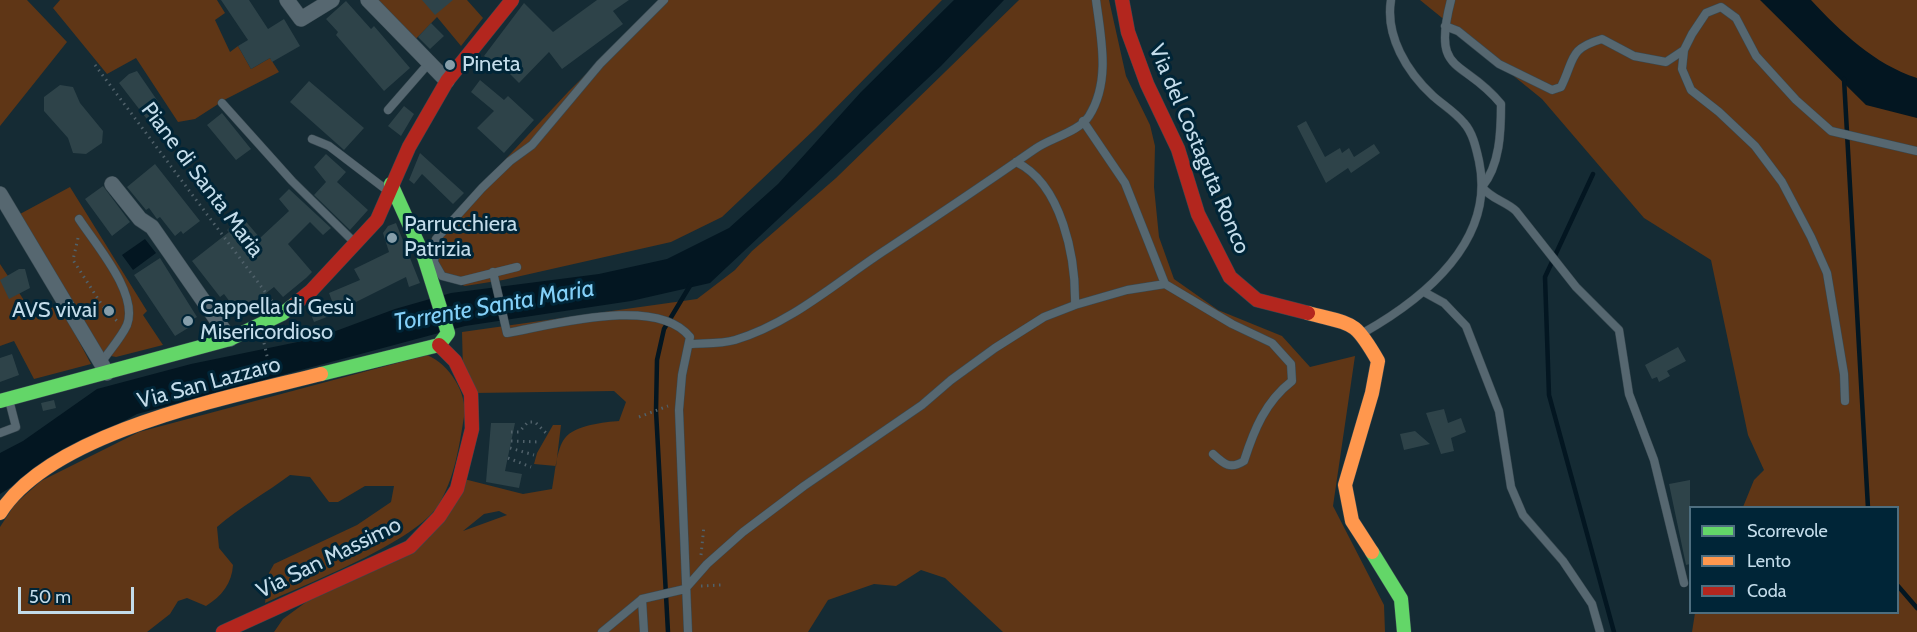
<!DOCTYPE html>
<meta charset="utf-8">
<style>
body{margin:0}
#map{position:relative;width:1917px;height:632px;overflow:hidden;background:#152b34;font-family:Cabin,sans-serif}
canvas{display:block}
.legend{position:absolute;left:1689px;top:506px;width:210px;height:108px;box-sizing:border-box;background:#002537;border:2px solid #4e6e7f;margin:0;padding:8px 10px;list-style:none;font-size:18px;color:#c3dcea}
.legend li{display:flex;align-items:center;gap:12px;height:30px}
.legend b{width:30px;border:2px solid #4e6e7f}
.scale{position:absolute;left:18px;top:587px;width:116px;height:27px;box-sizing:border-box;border:3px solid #c3dcea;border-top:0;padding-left:8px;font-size:18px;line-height:21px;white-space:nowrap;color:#c3dcea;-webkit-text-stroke:4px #002537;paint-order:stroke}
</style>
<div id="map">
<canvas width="1917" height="632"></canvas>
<ul class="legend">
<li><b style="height:8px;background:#63d668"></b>Scorrevole</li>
<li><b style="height:8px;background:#ff974d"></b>Lento</li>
<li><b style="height:8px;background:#b3261e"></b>Coda</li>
</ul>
<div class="scale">50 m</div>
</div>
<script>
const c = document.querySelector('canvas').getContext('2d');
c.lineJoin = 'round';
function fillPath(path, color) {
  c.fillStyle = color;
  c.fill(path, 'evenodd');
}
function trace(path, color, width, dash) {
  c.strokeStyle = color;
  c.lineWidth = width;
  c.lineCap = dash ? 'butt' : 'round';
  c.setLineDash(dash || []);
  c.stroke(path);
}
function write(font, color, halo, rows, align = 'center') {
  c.font = font + ' Cabin,sans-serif';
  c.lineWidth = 6;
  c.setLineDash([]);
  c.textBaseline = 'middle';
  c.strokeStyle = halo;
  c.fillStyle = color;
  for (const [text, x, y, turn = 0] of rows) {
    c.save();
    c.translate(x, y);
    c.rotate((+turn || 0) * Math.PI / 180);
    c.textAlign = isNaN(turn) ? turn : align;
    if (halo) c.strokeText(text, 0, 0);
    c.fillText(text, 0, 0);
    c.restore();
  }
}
const green = new Path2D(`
 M0 0H27L67 42 0 126Z
 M60 0H217L225 13 215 20 230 52 238 46 251 69 270 58 279 72 226 99 195 119 178 122 136 58 107 74 53 8Z
 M374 0H467L483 18 461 46 437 17 413 42Z
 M661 0H942L815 129 722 217 671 242 503 280 465 286 451 281 442 272 431 239 569 91Z
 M1019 0H1109L1126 76 1150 125 1155 146 1154 187 1159 237 1174 279 1218 310 1282 336 1310 367 1355 356 1333 506 1384 605 1385 632H1003L945 578 921 570 896 586 874 584 828 600 808 632H274L283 619 313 597 429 538 464 479 523 494 552 489C555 475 556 449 565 438 575 425 605 422 619 421L626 402 614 391 474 393 463 371 462 332 697 299 735 270 752 251 836 178ZM499 511 507 515 463 531 484 514Z
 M1420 0H1917V632H1692L1695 613 1898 612V508L1743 507 1754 480 1764 470 1748 435 1711 260 1644 218 1542 99Z
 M70 187 147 311 143 315 163 345 116 357 101 354 20 214Z
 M0 264 35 317 59 304 91 364 34 379 14 341 0 346Z
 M427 355C449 364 468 393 464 417 459 447 455 477 439 504 418 541 306 584 265 603L269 573 274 564 357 525 391 502 394 486H365L338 502H329L310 477 290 475C266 493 240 507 217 527L219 548 233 565C232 583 222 596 206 606L187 598 178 601 170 614 147 632H0V527L15 504 41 481 139 432Z
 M553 425H561L556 466 534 464 537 453Z`);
const water = new Path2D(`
 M954 0H1004L941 66 710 283 631 301 465 326 137 414 67 452 0 494V453L23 441 97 389 191 364 317 338 395 309 451 293 599 274 667 259 729 228 778 184 861 92Z
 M1760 0H1811C1841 32 1874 64 1917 78V118L1866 105Z
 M145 239 156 253 133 270 122 255Z`);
const stream = new Path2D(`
 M1844 79 1868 508
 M1593 174 1545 277 1549 395 1614 632
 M1898 586 1917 608
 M668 632 656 411 657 360 664 329 691 284`);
const building = new Path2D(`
 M221 0H249L268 29 284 19 300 46 272 62 270 58 251 69 238 46 248 40Z
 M422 0H453L435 15Z
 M597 0H629L613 11 623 24 562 69 549 52 519 83 497 61 494 64 484 56 524 3 553 32Z
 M346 1 371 29 374 26 410 68 384 91 336 35 338 32 326 19Z
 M431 23 444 36 430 49 418 37Z
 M137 71 159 103 153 109 166 131 160 136 119 83 129 74Z
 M480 80 504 100 508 96 534 120 504 153 477 128 494 111 471 92Z
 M309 81 364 128 344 150 290 102Z
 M60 85 73 87 80 103 103 131 102 143 86 154 73 153 68 138 44 111V97Z
 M404 106 414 114 401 136 388 126Z
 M222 113 251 149 236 160 207 125Z
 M1306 121 1325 157 1340 148 1342 153 1349 148 1354 157 1374 144 1380 153 1351 173 1348 168 1326 183 1297 126Z
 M420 153 464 193 453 204 422 174 414 184 409 180Z
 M326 154 346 172 337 182 368 210 350 230 314 195 326 182 314 167Z
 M155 164 200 221 183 234 181 231 175 236 160 217 157 219 149 208 146 210 127 187Z
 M103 186 130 222 112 236 85 199Z
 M289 189 331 228 323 235 310 222 288 244 312 272 306 278 283 297 274 287 239 314 224 294 220 297 192 261 229 232 227 230 242 217 260 238 289 211 279 199Z
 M396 223 420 283 409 287 406 277 354 303 355 306 314 322 309 309 332 301 329 293 360 280 354 269 389 252 383 233 388 226Z
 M160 258 197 317 190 321 193 325 175 336 134 275Z
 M19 269H25L30 288 9 299 0 280Z
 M1678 347 1686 361 1667 371 1670 376 1659 382 1657 377 1652 379 1645 365Z
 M12 354 19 375 0 382V358Z
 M54 400 56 408 43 411 41 403Z
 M1444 409 1448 423 1461 418 1466 432 1451 438 1454 451 1441 454 1426 413Z
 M491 423H515L505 471 522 474 519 488 486 482Z
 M1415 431 1430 444 1404 450 1400 434Z
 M1690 480V564L1686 565 1669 484Z`);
const path = new Path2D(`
 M95 65 272 301
 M78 238 73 260 102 305 117 321
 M264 343 270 369
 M639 417 668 406
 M511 432H519L528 422H535L546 433
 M511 441 540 442
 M510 448 534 455
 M508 458 531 467
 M701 555 704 526
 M701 586 721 585`);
const lane = new Path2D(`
 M1451 0C1431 77 1463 57 1501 104 1501 132 1500 165 1482 187
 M1445 26 1458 31 1499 64 1552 90 1561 87C1575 59 1568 49 1602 39L1634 56 1666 62 1684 50
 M222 103 292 181 353 241
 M388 110 429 63
 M1083 121 1125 183 1165 284
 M312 139 329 146 388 191
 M1016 162C1062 184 1076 258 1075 305
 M1482 187C1491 199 1505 201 1516 211L1576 287 1619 330 1629 394 1654 460 1684 583
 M79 219C96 245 139 294 127 325 121 338 109 351 101 363
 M517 267 461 281 442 276 434 262 436 239 482 188 510 161 532 145 600 64 664 0
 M493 272 507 333C553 325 657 295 690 337L682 375 679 410 688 632
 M1424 292 1444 303 1466 326 1499 411 1511 487 1523 515 1563 561 1592 604 1600 632
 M1363 333C1425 298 1496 240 1479 161 1476 148 1473 133 1464 123 1455 112 1443 105 1433 96 1407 72 1385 36 1391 0
 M690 344C704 343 721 344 735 340 792 323 839 280 887 249 937 216 986 183 1035 149 1050 138 1079 132 1089 116 1111 81 1101 38 1096 0
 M1845 401 1844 374 1827 273 1811 237 1782 182 1755 146 1719 112 1691 90 1682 69 1684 50 1692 34 1706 13 1721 7 1736 18 1756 56 1796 100 1831 131 1917 151
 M0 433 16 427 9 400
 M642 599 644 632
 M602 632 642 599 685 589 707 564 743 532 804 486 922 405 951 380 995 348 1044 317 1075 305 1127 290 1165 284 1232 324 1272 343 1291 364 1292 381C1265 402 1254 430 1244 461 1230 470 1224 464 1213 454`);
const street = new Path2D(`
 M287 0 301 19 332 0
 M368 0 447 81
 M112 184 140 219 152 227 230 339
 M0 194 107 373`);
const fast = new Path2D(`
 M321 374 439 345 448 333 424 257 391 184
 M0 401 230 339 282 314 295 304
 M1372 552 1401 599 1404 632`);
const slow = new Path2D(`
 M1308 313C1353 325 1354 319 1378 361L1372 393 1345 485 1352 521 1372 552
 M0 513C52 431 231 397 321 374`);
const jam = new Path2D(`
 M1122 0 1128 32 1147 84 1178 149 1198 214 1230 277 1257 300 1308 313
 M295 304 311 291 377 220 409 147 447 81 512 0
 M223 632 410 547 439 517 457 489 472 429 471 394 455 361 439 345`);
const markers = [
 [450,65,6,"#869eaa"],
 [392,238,6,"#869eaa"],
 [109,311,6,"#869eaa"],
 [188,321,6,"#869eaa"]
];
const poiNames = [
 ["Pineta",462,65],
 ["Parrucchiera",404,225],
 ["Patrizia",404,250],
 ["Cappella di Gesù",200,308],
 ["Misericordioso",200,333],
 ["AVS vivai",97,311,"right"]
];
const streetNames = [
 ["Via del Costaguta Ronco",1199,149,67],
 ["Piane di Santa Maria",202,180,53],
 ["Via San Lazzaro",209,383,-15],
 ["Via San Massimo",329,558,-26]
];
const waterNames = [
 ["Torrente Santa Maria",494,306,-10]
];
fillPath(green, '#5f3616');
fillPath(water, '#031621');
trace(stream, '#031621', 4.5);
fillPath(building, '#2e4349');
trace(lane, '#374850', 9);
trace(street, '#374850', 16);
trace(fast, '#374850', 15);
trace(slow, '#374850', 15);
trace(jam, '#374850', 15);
trace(path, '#50616a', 3, [1.5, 4.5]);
trace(lane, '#566770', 8);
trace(street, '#566770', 15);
trace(fast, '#63d668', 14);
trace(slow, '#ff974d', 14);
trace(jam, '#b3261e', 14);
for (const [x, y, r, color] of markers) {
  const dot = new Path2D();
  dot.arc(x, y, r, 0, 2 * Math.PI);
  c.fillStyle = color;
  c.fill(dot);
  trace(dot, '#002537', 2);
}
write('22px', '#c3dcea', '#002537', poiNames, 'left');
write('22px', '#c3dcea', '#002537', streetNames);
write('italic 24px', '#83d0f8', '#002537', waterNames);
</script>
